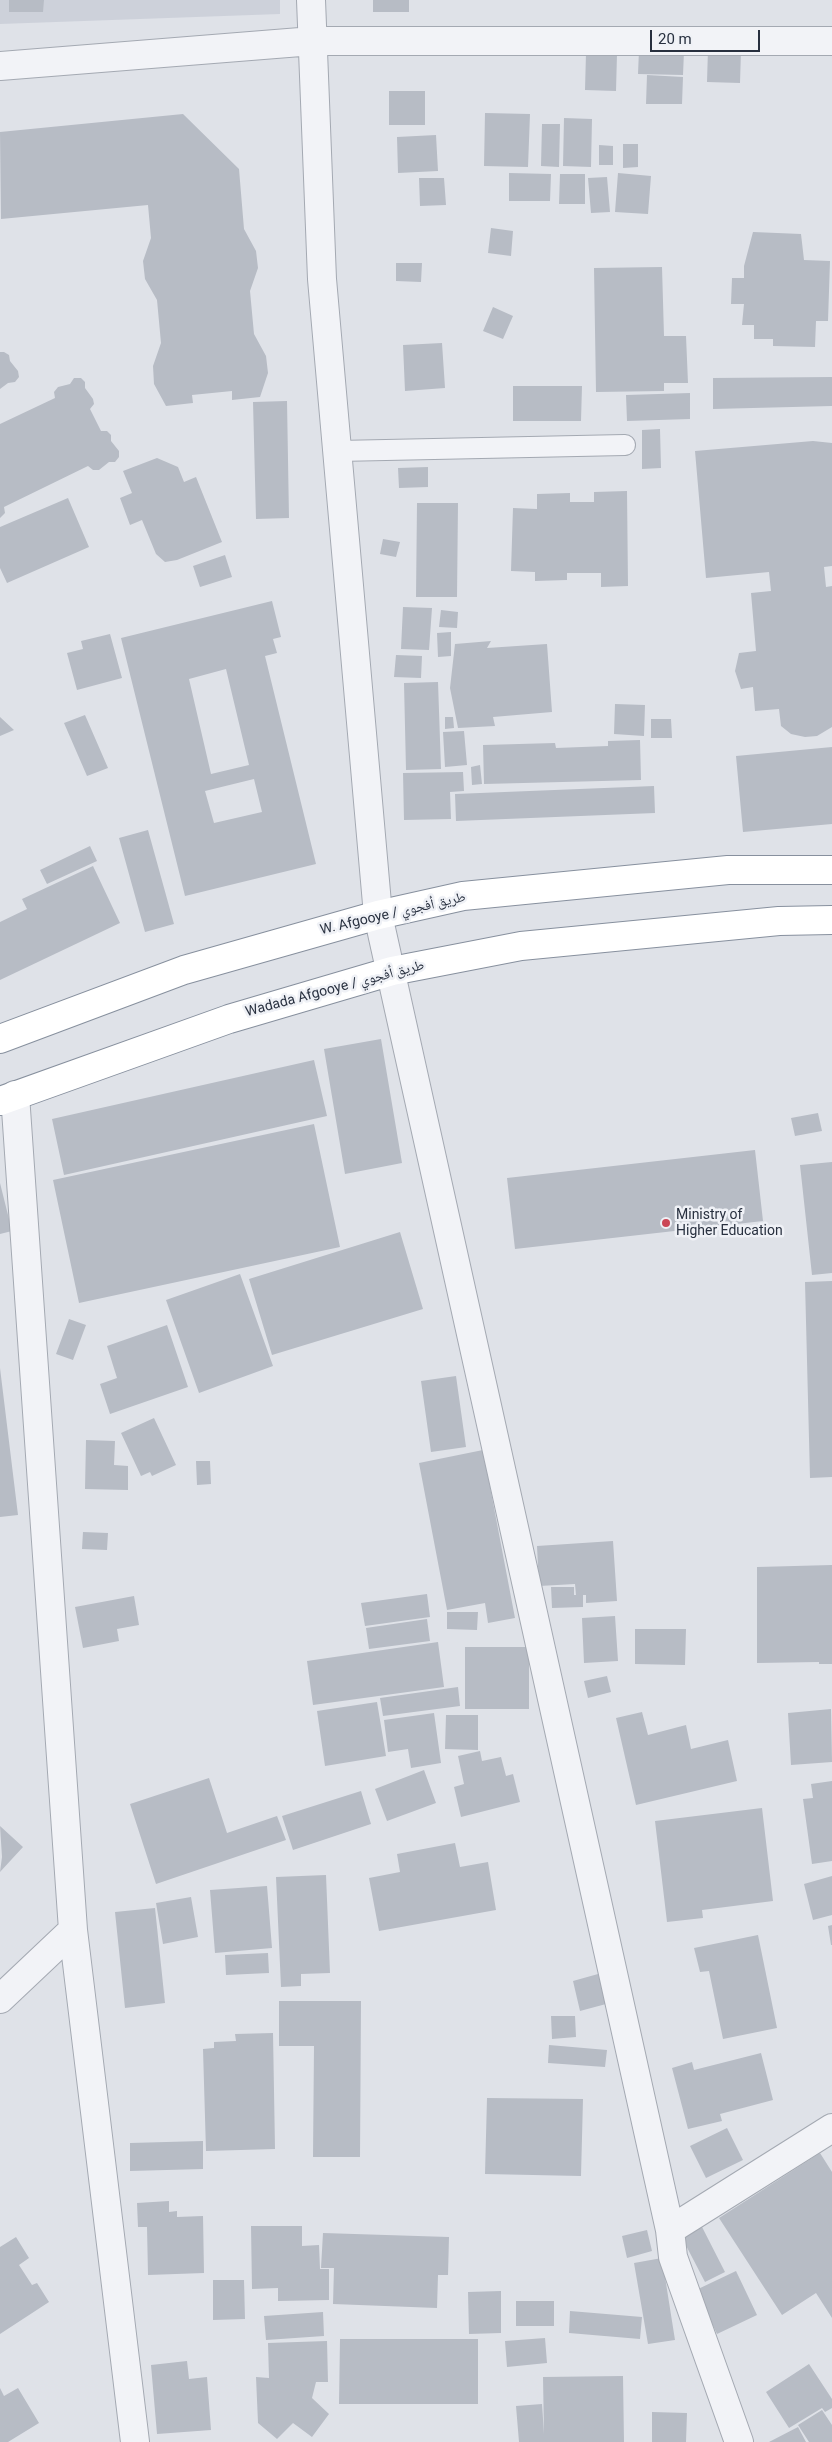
<!DOCTYPE html>
<meta charset="utf-8">
<style>
body{margin:0}
#map{position:relative;width:832px;height:2442px;overflow:hidden;background:#dfe2e8;font-family:Roboto,sans-serif}
canvas{display:block}
.scale{position:absolute;left:650px;top:30px;width:110px;height:22px;box-sizing:border-box;border:2px solid #28303f;border-top:0;padding-left:6px;font-size:15px;line-height:18px;white-space:nowrap;color:#28303f;-webkit-text-stroke:4px #eff1f6;paint-order:stroke}
</style>
<div id="map">
<canvas width="832" height="2442"></canvas>
<div class="scale">20 m</div>
</div>
<script>
const c = document.querySelector('canvas').getContext('2d');
c.lineJoin = 'round';
function fillPath(path, color) {
  c.fillStyle = color;
  c.fill(path, 'evenodd');
}
function trace(path, color, width, dash) {
  c.strokeStyle = color;
  c.lineWidth = width;
  c.lineCap = dash ? 'butt' : 'round';
  c.setLineDash(dash || []);
  c.stroke(path);
}
function write(font, color, halo, rows, align = 'center') {
  c.font = font + ' Roboto,"Noto Naskh Arabic",sans-serif';
  c.lineWidth = 5;
  c.setLineDash([]);
  c.textBaseline = 'middle';
  c.strokeStyle = halo;
  c.fillStyle = color;
  for (const [text, x, y, turn = 0] of rows) {
    c.save();
    c.translate(x, y);
    c.rotate((+turn || 0) * Math.PI / 180);
    c.textAlign = isNaN(turn) ? turn : align;
    if (halo) c.strokeText(text, 0, 0);
    c.fillText(text, 0, 0);
    c.restore();
  }
}
const built = new Path2D(`
 M0 0H280V14L0 24Z`);
const building = new Path2D(`
 M9 0H44L43 12H9Z
 M373 0H409V12H373Z
 M708 49 741 50 740 83 707 82Z
 M639 50 684 51 683 75 638 74Z
 M586 53 617 54 616 91 585 90Z
 M647 75 683 77 682 104H646Z
 M389 91H425V125H389Z
 M485 113 530 114 528 167 484 166Z
 M183 114 239 169 244 229 256 251 258 268 250 291 254 334 266 356 268 373 260 397 232 400V391L192 395 193 403 166 406 154 384 153 366 161 343 157 300 145 279 143 261 151 238 148 205 1 219 0 132Z
 M564 118 592 119 591 167 563 166Z
 M542 124H560L559 167 541 166Z
 M436 135 438 171 398 173 397 137Z
 M623 144H638V167L623 168Z
 M599 145 613 146V165H599Z
 M509 173 551 174 550 201H509Z
 M618 173 651 176 648 214 615 212Z
 M560 174H585V204H559Z
 M607 177 610 212 591 213 588 178Z
 M419 178H444L446 205 420 206Z
 M491 228 513 231 511 256 488 253Z
 M753 232 801 234 804 260 830 261 828 321H816L815 347 773 346V339H754V325H742L744 304H731L732 278H744V266Z
 M396 263H422L421 282 396 281Z
 M662 267 664 336H686L688 383H664V391L596 392 594 268Z
 M493 307 513 316 503 339 483 331Z
 M442 343 445 388 405 391 403 345Z
 M0 352H4L9 355 10 361 18 371 19 377 15 382 8 383 0 389Z
 M832 377V406L713 409V378Z
 M74 378H81L85 382V388L93 399 94 404 90 409 101 431H107L111 435V441L119 451V457L115 462H109L99 470H93L88 466 4 507 5 513 0 518V424L55 398 54 392 58 387 70 384Z
 M513 386H582L581 421H513Z
 M690 393V419L627 421 626 395Z
 M287 401 289 518 256 519 253 402Z
 M660 429 661 468 642 469V430Z
 M813 441 832 443V566L824 567 826 587 832 586V727L817 736 805 737 791 734 781 726 779 709 755 711 753 687 741 689 735 671 739 653 756 651 751 593 771 591 769 572 706 578 695 451Z
 M157 458 178 467 184 482 196 477 222 542 177 560 165 562 156 554 142 520 130 525 120 498 132 493 123 471Z
 M428 467V487L399 488 398 468Z
 M627 491 628 586 601 587V573H567V580L535 581V572L511 571 513 508 537 509V494L570 493V502H594V492Z
 M68 498 89 547 7 583 0 568V527Z
 M417 503H458L457 597H416Z
 M383 539 400 542 396 557 380 554Z
 M225 555 232 577 200 587 193 566Z
 M272 601 281 637 273 639 277 653 265 656 316 864 185 896 121 638ZM226 669 249 765 211 774 189 679ZM254 779 262 812 214 823 205 791Z
 M403 607 432 608 429 650 401 649Z
 M441 610 458 612 457 628 439 627Z
 M451 632V656L438 657 437 633Z
 M110 634 122 678 77 690 67 653 83 649 81 641Z
 M491 641 487 648 547 644 552 712 493 717 495 726 458 728 450 688 455 644Z
 M396 655 422 656 421 678 394 677Z
 M438 682 441 769 406 770 404 683Z
 M615 704 645 705 644 736 614 734Z
 M85 715 108 768 87 776 64 723Z
 M0 717 14 730 0 736Z
 M445 717H453L454 728 445 729Z
 M651 719H671L672 738H651Z
 M464 731 467 765 445 767 443 732Z
 M640 740 641 780 484 784 483 745 555 743 556 748 608 746V741Z
 M832 747V824L743 832 736 756Z
 M480 765 482 784 472 785 471 767Z
 M463 772 464 791 450 792 451 819 404 820 403 773Z
 M654 786 655 813 456 821 455 794Z
 M148 830 174 924 145 932 119 838Z
 M90 846 97 861 47 884 40 870Z
 M93 866 120 923 0 980V922L27 909 22 899Z
 M381 1039 402 1163 345 1174 324 1049Z
 M314 1060 327 1116 64 1175 52 1119Z
 M818 1113 822 1131 795 1136 791 1118Z
 M314 1124 340 1247 79 1303 53 1180Z
 M755 1150 763 1221 515 1249 507 1178Z
 M832 1162V1273L812 1275 800 1165Z
 M0 1183 12 1231 0 1234Z
 M400 1232 423 1309 272 1355 249 1279Z
 M240 1274 273 1366 199 1393 166 1300Z
 M832 1281V1477L810 1478 805 1282Z
 M69 1319 86 1325 73 1360 56 1354Z
 M167 1325 188 1387 110 1414 100 1384 117 1378 107 1346Z
 M0 1368 18 1515 0 1517Z
 M456 1376 466 1447 431 1452 421 1381Z
 M154 1418 176 1465 152 1476 150 1472 141 1476 121 1433Z
 M86 1440 115 1441 114 1465 128 1466V1490L85 1489Z
 M483 1450 515 1618 488 1623 485 1603 447 1610 419 1463Z
 M196 1461H210L211 1484 197 1485Z
 M83 1532 108 1533 107 1550 82 1549Z
 M613 1541 617 1601 586 1603V1595H583V1607L552 1608 551 1587H574V1595H576L575 1584 539 1586 537 1546Z
 M832 1565V1664H819V1662L757 1663V1567Z
 M427 1594 430 1617 365 1626 361 1603Z
 M134 1596 139 1625 117 1629 119 1641 83 1648 75 1607Z
 M447 1612H478L477 1630 447 1629Z
 M615 1616 618 1661 584 1663 582 1618Z
 M427 1619 430 1641 369 1649 366 1628Z
 M635 1629H686L685 1665 635 1664Z
 M438 1642 444 1687 313 1705 307 1661Z
 M465 1647H529V1709H465Z
 M607 1676 611 1692 588 1698 584 1681Z
 M458 1687 460 1706 383 1716 380 1698Z
 M377 1702 386 1756 325 1766 317 1711Z
 M831 1709 832 1762 791 1765 788 1713Z
 M642 1712 648 1735 686 1725 691 1749 728 1740 737 1781 636 1805 616 1718Z
 M434 1713 441 1763 411 1768 408 1749 388 1752 384 1720Z
 M446 1715H478V1750L445 1749Z
 M480 1751 482 1761 501 1757 506 1776 513 1774 520 1802 461 1817 454 1787 464 1784 458 1756Z
 M424 1770 436 1803 387 1821 375 1789Z
 M209 1778 227 1833 277 1816 286 1840 156 1884 130 1804Z
 M832 1781V1861L812 1864 803 1799 813 1798 811 1784Z
 M361 1791 371 1824 293 1850 282 1816Z
 M762 1808 773 1901 702 1910 703 1918 667 1922 655 1821Z
 M0 1826 23 1847 0 1872 2 1857Z
 M455 1843 460 1867 488 1862 496 1910 379 1931 369 1878 400 1872 397 1854Z
 M326 1875 330 1973 301 1974V1986L281 1987 276 1877Z
 M832 1876V1915L813 1920 804 1884Z
 M267 1886 272 1948 215 1953 210 1890Z
 M191 1897 198 1937 163 1944 156 1903Z
 M155 1908 165 2003 125 2008 115 1912Z
 M832 1925V1945H831L828 1926Z
 M758 1935 777 2028 723 2039 709 1971 700 1972 694 1948Z
 M268 1953 269 1973 226 1975 225 1955Z
 M598 1974 606 2004 580 2011 573 1981Z
 M279 2001H361L360 2157H313L314 2046H279Z
 M551 2016H575L576 2037 552 2039Z
 M273 2033 275 2149 206 2151 203 2049 214 2048V2042L236 2041 235 2034Z
 M549 2045 607 2050 605 2067 548 2063Z
 M761 2053 773 2100 720 2114 722 2121 688 2129 672 2068 692 2062 694 2070Z
 M487 2098 583 2099 581 2176 485 2174Z
 M727 2128 743 2160 706 2178 690 2146Z
 M203 2141V2169L130 2171V2143Z
 M820 2153 832 2172V2318L816 2293 782 2315 719 2218Z
 M169 2201V2212L177 2211V2217L203 2216 204 2273 148 2275 147 2227H138L137 2203Z
 M700 2223 725 2272 705 2282 680 2234Z
 M251 2226H302V2246L319 2245 320 2269H329V2300L278 2301V2288L252 2289Z
 M647 2230 652 2251 627 2258 622 2236Z
 M323 2233 449 2237 448 2275H438L437 2308 333 2304 334 2268H321Z
 M16 2237 29 2258 19 2265 32 2285 37 2283 49 2302 0 2334V2247Z
 M662 2258 675 2340 648 2344 634 2263Z
 M736 2271 757 2315 717 2334 696 2290Z
 M213 2280H244L245 2319 213 2320Z
 M501 2291V2333L469 2334 468 2292Z
 M516 2301H554V2326H516Z
 M570 2311 642 2317 640 2339 569 2333Z
 M323 2312 324 2336 266 2340 264 2316Z
 M545 2338 547 2363 507 2367 505 2341Z
 M340 2339H478V2404H339Z
 M327 2341 328 2382H316L312 2398 329 2414 312 2437 293 2423 277 2439 258 2423 256 2377 269 2378 268 2343Z
 M187 2361 189 2379 207 2377 211 2430 157 2434 151 2365Z
 M809 2364 832 2399V2408L825 2412 822 2408 789 2428 766 2392Z
 M623 2376 624 2442H519L516 2406 542 2404 544 2434 543 2377Z
 M0 2388 4 2396 18 2388 39 2423 8 2442H0Z
 M822 2410 832 2425V2442H809L798 2425Z
 M652 2412 687 2413 686 2442H652Z
 M798 2427 806 2442H769Z`);
const service = new Path2D(`
 M338 451 625 445`);
const minor = new Path2D(`
 M311 0 322 279 378 915 670 2230 673 2257 739 2442
 M0 66 313 41H832
 M15 1095 73 1930 135 2442
 M0 1999 73 1930
 M670 2230 832 2128`);
const trunk = new Path2D(`
 M0 1039 184 970 378 915 463 896 728 870H832
 M0 1101 229 1019 392 971 521 946 779 921 832 920`);
const markers = [
 [666,1223,5,"#cb4656"]
];
const streetNames = [
 ["W. Afgooye / طريق أفجوي",393,914,-13],
 ["Wadada Afgooye / طريق أفجوي",335,989,-15]
];
const poiNames = [
 ["Ministry of",676,1215],
 ["Higher Education",676,1231]
];
fillPath(built, '#cdd1da');
fillPath(building, '#b7bcc5');
trace(service, '#a4a9b2', 22);
trace(minor, '#a4a9b2', 30);
trace(trunk, '#87909e', 30);
trace(service, '#f2f3f7', 20);
trace(minor, '#f2f3f7', 28);
trace(trunk, '#fff', 28);
for (const [x, y, r, color] of markers) {
  const dot = new Path2D();
  dot.arc(x, y, r, 0, 2 * Math.PI);
  c.fillStyle = color;
  c.fill(dot);
  trace(dot, '#eff1f6', 2);
}
write('14px', '#28303f', '#eff1f6', streetNames);
write('14px', '#28303f', '#eff1f6', poiNames, 'left');
</script>
